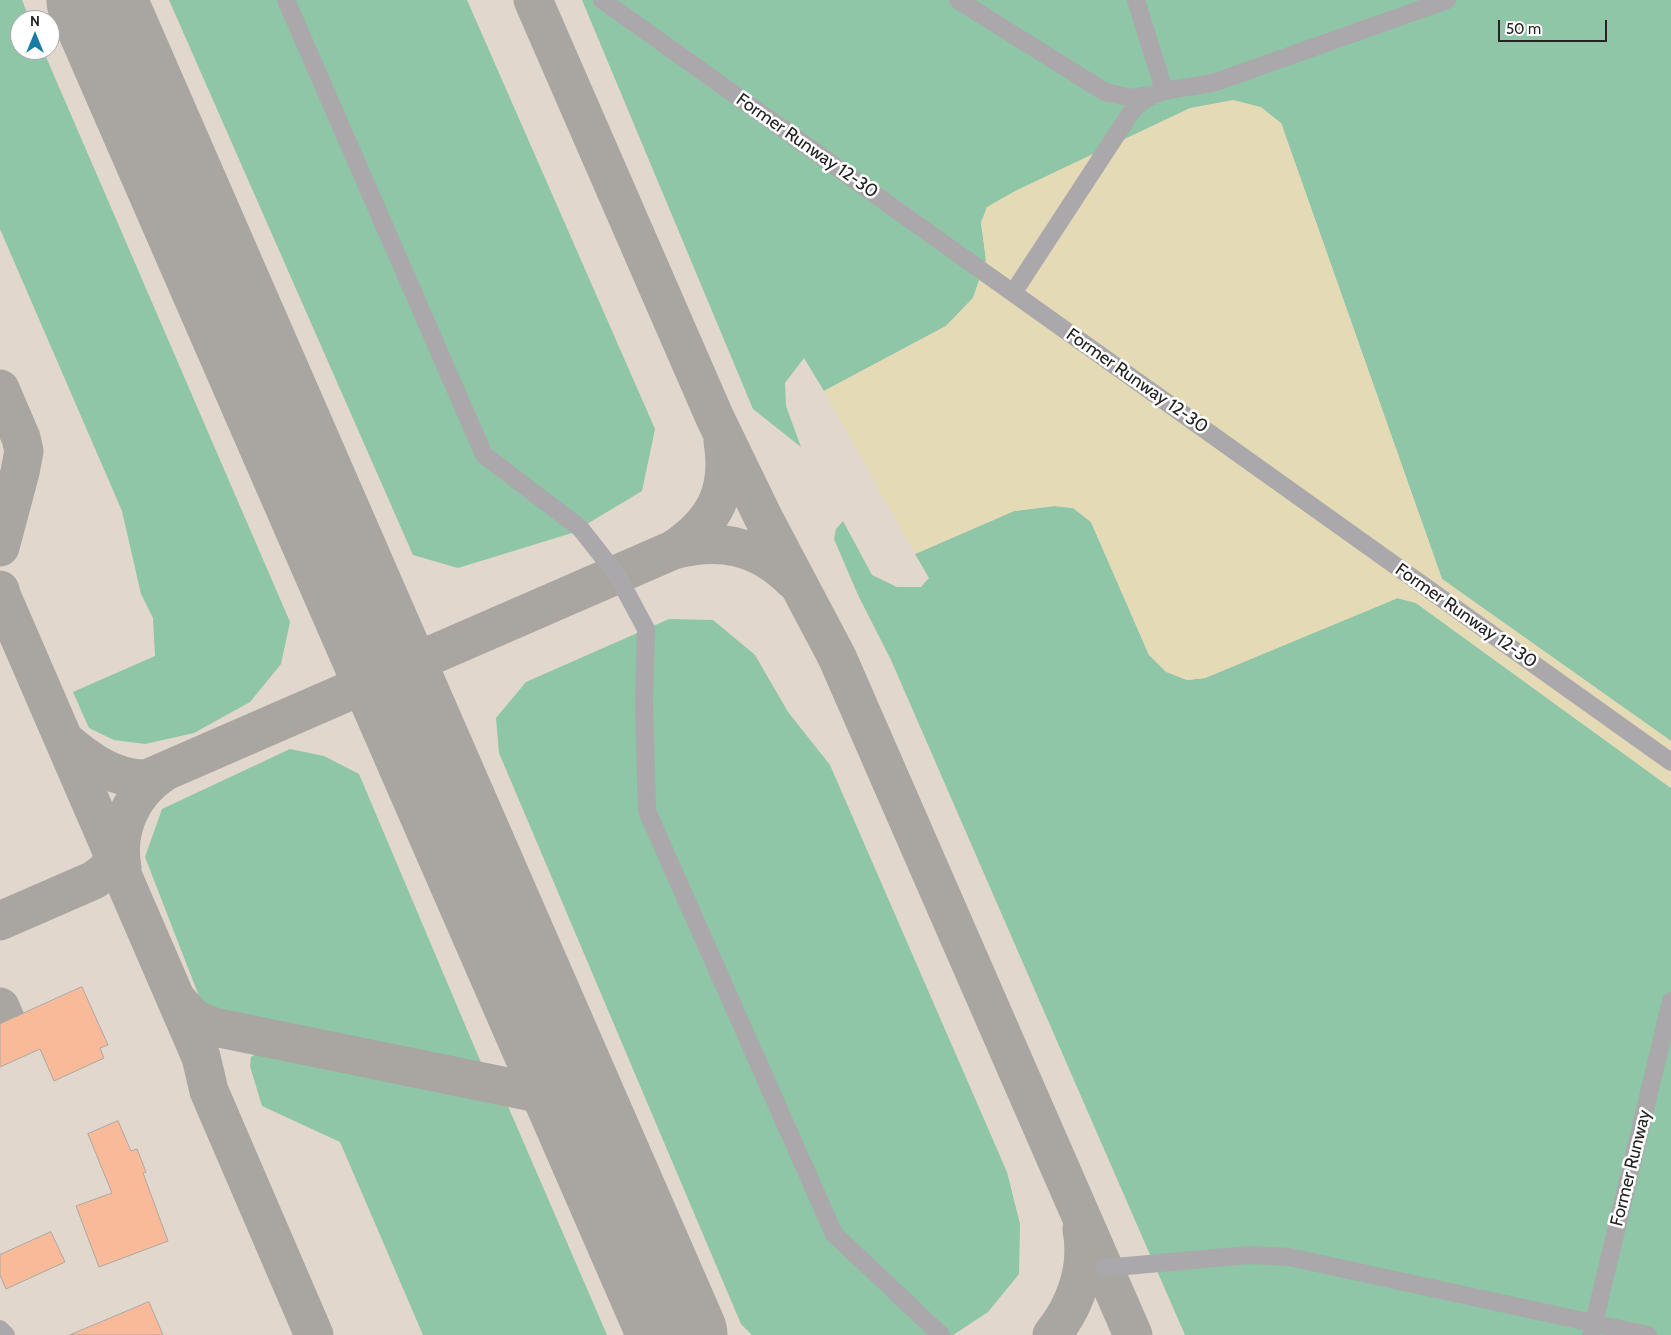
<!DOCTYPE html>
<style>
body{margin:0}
#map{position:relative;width:1671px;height:1335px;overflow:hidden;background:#e8e3de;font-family:Cabin,sans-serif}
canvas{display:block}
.north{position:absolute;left:10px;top:10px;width:50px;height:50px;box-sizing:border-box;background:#fff;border:1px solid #a8a7a7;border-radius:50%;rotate:0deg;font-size:14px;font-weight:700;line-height:20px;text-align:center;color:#262422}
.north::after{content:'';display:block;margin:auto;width:18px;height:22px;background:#167ba6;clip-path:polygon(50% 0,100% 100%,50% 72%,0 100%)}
.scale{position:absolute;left:1498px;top:20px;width:109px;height:22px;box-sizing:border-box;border:2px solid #262422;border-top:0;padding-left:6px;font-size:15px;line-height:18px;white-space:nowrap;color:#262422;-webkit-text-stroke:4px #fff;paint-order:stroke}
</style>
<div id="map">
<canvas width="1671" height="1335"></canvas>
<div class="north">N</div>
<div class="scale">50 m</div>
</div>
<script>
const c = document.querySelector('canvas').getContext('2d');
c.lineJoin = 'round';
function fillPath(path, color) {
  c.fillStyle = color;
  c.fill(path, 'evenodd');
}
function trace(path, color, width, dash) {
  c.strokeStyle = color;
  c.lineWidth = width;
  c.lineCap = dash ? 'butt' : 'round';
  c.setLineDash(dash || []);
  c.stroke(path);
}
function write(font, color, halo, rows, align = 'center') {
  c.font = font + ' Cabin,sans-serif';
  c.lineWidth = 5;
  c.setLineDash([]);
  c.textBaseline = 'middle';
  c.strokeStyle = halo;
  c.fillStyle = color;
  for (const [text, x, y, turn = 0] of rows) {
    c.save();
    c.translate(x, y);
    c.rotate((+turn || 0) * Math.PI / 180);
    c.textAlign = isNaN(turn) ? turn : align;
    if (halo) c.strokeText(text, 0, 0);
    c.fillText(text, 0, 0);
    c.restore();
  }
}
const built = new Path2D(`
 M0 0H1671V1335H0ZM20 20H50V50H20Z`);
const green = new Path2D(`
 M0 0H22L30 20H20V50H43L290 622 281 664 250 702 194 733 145 744 114 740 89 728 73 692 155 656 153 618 141 594 122 511 0 229Z
 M169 0H467L655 429 642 491 572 533 458 568 413 555Z
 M582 0H1671V741L1442 579 1281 123 981 222 986 260 973 298 946 326 824 391 804 358 785 383 786 406 801 447 753 409Z
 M1054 506 1073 508 1091 522 1149 655 1187 680 1205 678 1397 598 1416 603 1671 788V1335H1185L891 660 858 595 834 539 836 529 843 521 872 575 897 587H921L929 578 915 554 1014 511Z
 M669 619 713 620 755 655 788 712 830 765 1007 1172 1020 1224 1019 1274 988 1312 953 1335H752L741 1324 499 753 496 718 526 682Z
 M290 749 324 756 359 774 482 1065 204 1009 145 857 162 809Z
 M257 1053H264L507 1104 607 1335H423L340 1142 262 1106 250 1066 251 1057Z`);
const sand = new Path2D(`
 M1233 100 1261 107 1281 123 1442 579 1671 741V788L1416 603 1398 598 1205 678 1187 680 1166 672 1149 655 1091 522 1073 508 1054 506 1014 511 915 554 824 391 946 326 973 298 986 260 981 222 987 207 1015 191 1190 108Z`);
const taxiway = new Path2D(`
 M533 0 715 418 763 517 837 657 1133 1335
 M0 389 21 438 24 451 20 472 0 547
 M673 550C715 522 731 491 723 441
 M0 590 2 597 201 1057 209 1091 314 1335
 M64 740C87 760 115 780 147 779L673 550C720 538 758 545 793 580
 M122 868C115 829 132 793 164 772
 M0 921 94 880 106 871 120 849
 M177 1000 195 1020 214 1027 576 1101
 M0 1007 6 1021
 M1052 1335C1076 1305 1089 1268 1082 1229`);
const runway = new Path2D(`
 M96 0 678 1335`);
const building = new Path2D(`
 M82 987 108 1045 100 1048 104 1058 54 1081 40 1049 0 1067V1024Z
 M118 1121 131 1151 137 1149 146 1172 143 1173 168 1241 99 1267 76 1206 112 1193 88 1134Z
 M51 1232 65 1262 6 1289 0 1275V1255Z
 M149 1302 163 1335H70Z`);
const minor = new Path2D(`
 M286 0 484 455 580 528 617 575 646 629 644 703 647 811 834 1234 941 1335
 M602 0 1671 762
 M958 0 1105 92 1132 98 1150 95
 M1136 0 1164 90
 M1013 293 1130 114C1151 85 1184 90 1216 82L1447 0
 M1104 1268 1249 1255 1289 1257 1648 1335
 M0 1329 6 1335
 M1591 1335 1671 1001`);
const streetNames = [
 ["Former Runway 12-30",807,146,35],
 ["Former Runway 12-30",1137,381,35],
 ["Former Runway 12-30",1466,616,35],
 ["Former Runway",1631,1168,-76]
];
fillPath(built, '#e1d7cd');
fillPath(green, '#8ec6a7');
fillPath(sand, '#e4dbb6');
trace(taxiway, '#a9a5a1', 39);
trace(runway, '#a9a5a1', 99);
fillPath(building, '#f9ba9a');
trace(building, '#ada7a3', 1);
trace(minor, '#aaa8ab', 18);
write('18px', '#262422', '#fff', streetNames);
</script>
